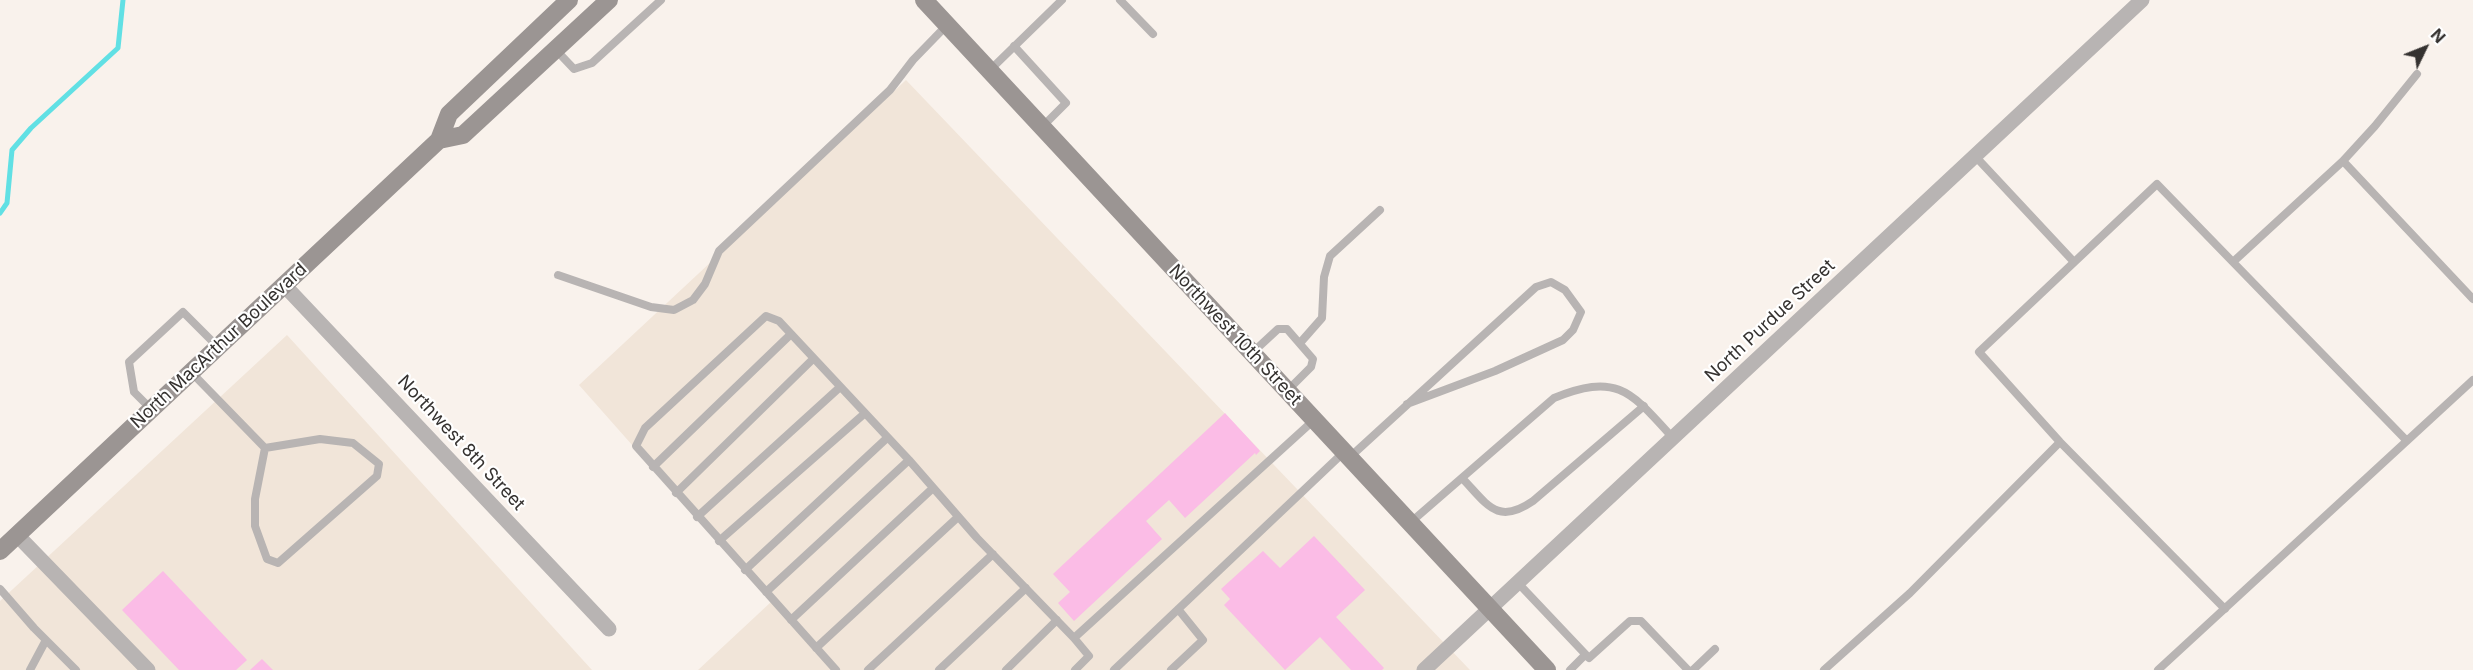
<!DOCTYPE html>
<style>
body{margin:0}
#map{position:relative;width:2473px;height:670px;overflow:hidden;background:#f9f2ec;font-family:Inter,sans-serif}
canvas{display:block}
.north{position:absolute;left:2395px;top:18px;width:60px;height:60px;-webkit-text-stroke:4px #fff;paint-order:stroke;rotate:47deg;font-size:16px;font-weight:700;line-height:24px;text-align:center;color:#353230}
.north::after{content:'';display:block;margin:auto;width:21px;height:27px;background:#353230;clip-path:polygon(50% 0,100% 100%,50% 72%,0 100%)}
</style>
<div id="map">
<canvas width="2473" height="670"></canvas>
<div class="north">N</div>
</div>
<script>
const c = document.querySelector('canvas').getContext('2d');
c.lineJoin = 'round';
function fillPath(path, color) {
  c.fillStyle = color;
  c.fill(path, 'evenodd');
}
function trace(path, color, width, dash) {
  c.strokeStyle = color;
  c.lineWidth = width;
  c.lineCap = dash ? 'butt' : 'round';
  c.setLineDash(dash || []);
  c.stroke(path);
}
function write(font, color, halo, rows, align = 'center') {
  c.font = font + ' Inter,sans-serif';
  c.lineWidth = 4.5;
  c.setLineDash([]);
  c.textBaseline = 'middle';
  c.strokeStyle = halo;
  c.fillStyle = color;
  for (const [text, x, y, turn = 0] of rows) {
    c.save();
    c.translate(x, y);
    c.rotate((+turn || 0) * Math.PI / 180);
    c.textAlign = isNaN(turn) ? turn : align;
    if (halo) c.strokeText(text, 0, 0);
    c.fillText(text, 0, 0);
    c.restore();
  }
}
const built = new Path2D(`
 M906 80 1470 670H698L771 602 579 385Z
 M287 335 592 670H0V601Z`);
const stream = new Path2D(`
 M0 213 7 203 12 150 31 128 118 48 123 0`);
const building = new Path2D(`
 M1225 413 1260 451 1256 455 1255 453 1185 518 1169 500 1146 521 1162 539 1074 621 1058 603 1070 592 1053 574Z
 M1314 536 1365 590 1336 617 1384 668 1382 670H1351L1320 637 1285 670 1224 605 1230 599 1221 589 1263 551 1280 568Z
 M163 571 247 660 236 670H179L122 610Z
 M262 659 273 670H250Z`);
const lane = new Path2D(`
 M1120 0 1153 34
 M1014 46 1066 103 1043 126
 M556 50 574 69 592 63 661 0
 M990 70 1062 0
 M1975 156 2074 262
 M2343 161 2473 299
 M2233 262 2343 161 2375 126 2417 74
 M558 275 651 307 674 310 693 300 705 284 719 251 890 90 913 60 947 25
 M1300 343 1322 318 1324 277 1330 256 1380 210
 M1252 353 1278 329H1287L1313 359 1311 367 1288 390
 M192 373 265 448 255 499V526L267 559 278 563 377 476 379 464 353 443 320 439 265 448
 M151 409 134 392 129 362 183 312 218 347
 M1350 457C1412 400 1474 343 1536 287L1551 282 1565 290 1581 312 1573 330 1563 340 1495 371 1407 404
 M653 467 791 334
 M1462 478C1487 504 1497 526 1533 501L1644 406
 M676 493 813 359
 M697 517 839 388
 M1411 522 1554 398C1618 372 1631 392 1673 438
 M719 541 864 414
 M745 570 887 438
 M1518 583 1589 658 1630 621H1641L1688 670
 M0 589 34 628 76 670
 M766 592 909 460
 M2225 609 2060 442 1979 352 2157 184 2407 441
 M791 620 933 488
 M1074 638 1314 420
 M816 648 958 517
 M30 670 46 640
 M836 670 636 446 645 428 766 316 779 321 909 460 977 538 1074 638 1089 656 1075 670
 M868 670 993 554
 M939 670 1026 588
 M1006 670 1057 620
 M1114 670 1344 452
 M1171 670 1203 640 1178 609
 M1570 670 1585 655
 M1693 670 1715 649
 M1824 670 1910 593 2060 442
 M2158 670 2473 380`);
const street = new Path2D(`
 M284 285 609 629
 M17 535 148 670
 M1424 670 2142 0`);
const secondary = new Path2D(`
 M924 0 1547 670
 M439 140 463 135 609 0
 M0 551 439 140 449 114 569 0`);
const streetNames = [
 ["North Purdue Street",1770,321,-43],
 ["Northwest 10th Street",1235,335,47],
 ["North MacArthur Boulevard",219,346,-43],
 ["Northwest 8th Street",461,443,47]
];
fillPath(built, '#f1e5d9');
trace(stream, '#61e0e4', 5);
fillPath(building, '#fbbce6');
trace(lane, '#b8b4b3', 8);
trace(street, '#b8b4b3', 15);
trace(secondary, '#9b9593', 18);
write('18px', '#353230', '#fff', streetNames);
</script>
